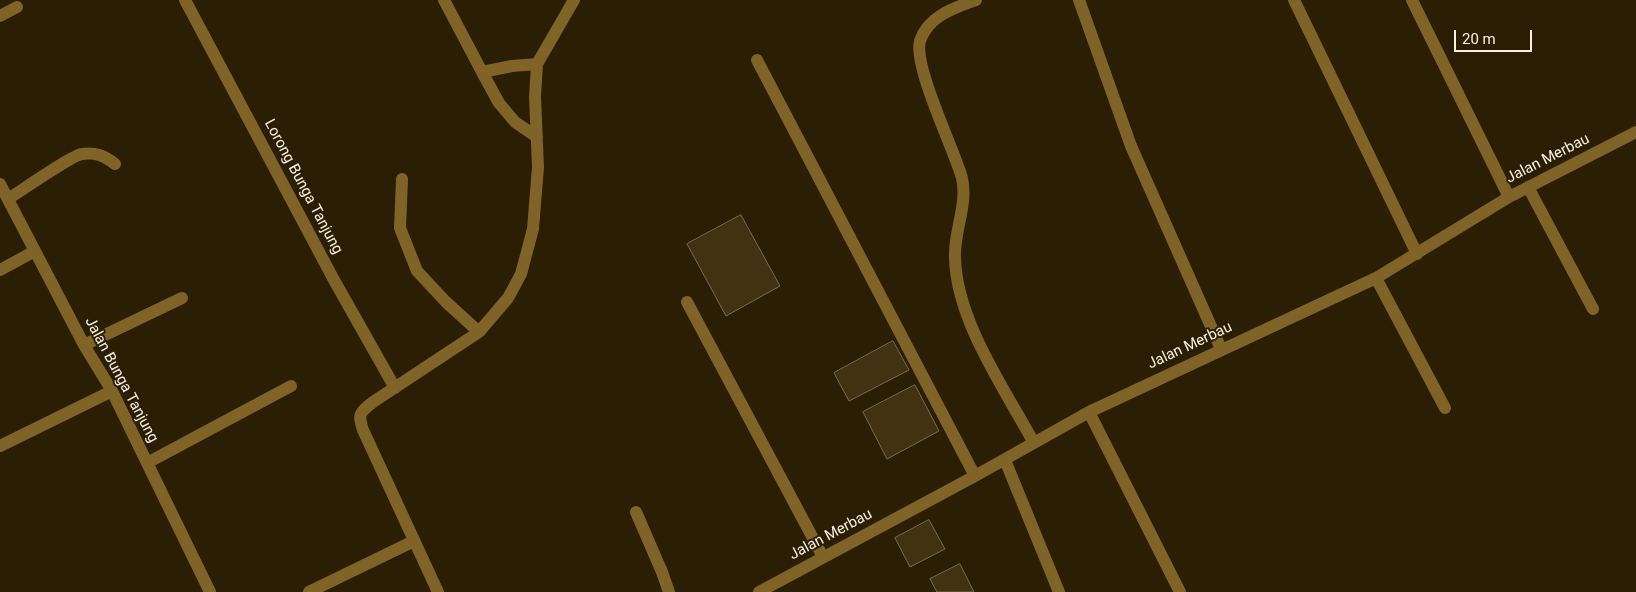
<!DOCTYPE html>
<style>
body{margin:0}
#map{position:relative;width:1636px;height:592px;overflow:hidden;background:#2a1e04;font-family:Roboto,sans-serif}
canvas{display:block}
.scale{position:absolute;left:1454px;top:30px;width:78px;height:22px;box-sizing:border-box;border:2px solid #f8f0e1;border-top:0;padding-left:6px;font-size:15px;line-height:18px;white-space:nowrap;color:#f8f0e1;-webkit-text-stroke:4px #2a1e04;paint-order:stroke}
</style>
<div id="map">
<canvas width="1636" height="592"></canvas>
<div class="scale">20 m</div>
</div>
<script>
const c = document.querySelector('canvas').getContext('2d');
c.lineJoin = 'round';
function fillPath(path, color) {
  c.fillStyle = color;
  c.fill(path, 'evenodd');
}
function trace(path, color, width, dash) {
  c.strokeStyle = color;
  c.lineWidth = width;
  c.lineCap = dash ? 'butt' : 'round';
  c.setLineDash(dash || []);
  c.stroke(path);
}
function write(font, color, halo, rows, align = 'center') {
  c.font = font + ' Roboto,sans-serif';
  c.lineWidth = 4;
  c.setLineDash([]);
  c.textBaseline = 'middle';
  c.strokeStyle = halo;
  c.fillStyle = color;
  for (const [text, x, y, turn = 0] of rows) {
    c.save();
    c.translate(x, y);
    c.rotate((+turn || 0) * Math.PI / 180);
    c.textAlign = isNaN(turn) ? turn : align;
    if (halo) c.strokeText(text, 0, 0);
    c.fillText(text, 0, 0);
    c.restore();
  }
}
const building = new Path2D(`
 M741 215 780 286 726 316 687 244Z
 M893 341 909 370 849 401 834 373Z
 M915 385 939 431 887 459 863 412Z
 M929 520 945 549 910 567 895 538Z
 M960 564 974 592H937L930 579Z`);
const minor = new Path2D(`
 M185 0 334 280 395 388
 M444 0 482 72 512 66 537 64
 M976 0C954 8 928 16 920 41 913 66 954 149 962 178 968 205 954 230 955 257 956 320 1004 388 1034 443
 M1079 0 1131 146 1221 349
 M1294 0 1417 254
 M1412 0 1509 197
 M0 16 17 7
 M757 60 975 476
 M482 72 499 103 515 122 537 137
 M402 179 400 228 417 271 446 302 479 332
 M0 184 84 345 112 391 210 592
 M1528 187 1593 309
 M8 199C21 191 72 155 82 154 96 152 105 156 115 164
 M0 270 35 251
 M1376 278 1445 408
 M687 302 823 557
 M84 345 182 298
 M1089 412 1180 592
 M0 446 112 391
 M1005 460 1059 592
 M147 463 291 386
 M636 512 662 572 669 592
 M309 592 414 541
 M438 592 363 430C358 414 359 413 373 402L479 332 508 298 521 274 533 229 538 167 535 97 537 64 574 0
 M759 592 975 476 1089 412 1376 278 1509 197 1636 132`);
const streetNames = [
 ["Jalan Merbau",1548,159,-27],
 ["Lorong Bunga Tanjung",303,187,62],
 ["Jalan Merbau",1190,346,-25],
 ["Jalan Bunga Tanjung",121,380,62],
 ["Jalan Merbau",831,535,-28]
];
fillPath(building, '#413212');
trace(building, '#7a6c51', 1);
trace(minor, '#7f6327', 12);
write('15px', '#f8f0e1', '#2a1e04', streetNames);
</script>
